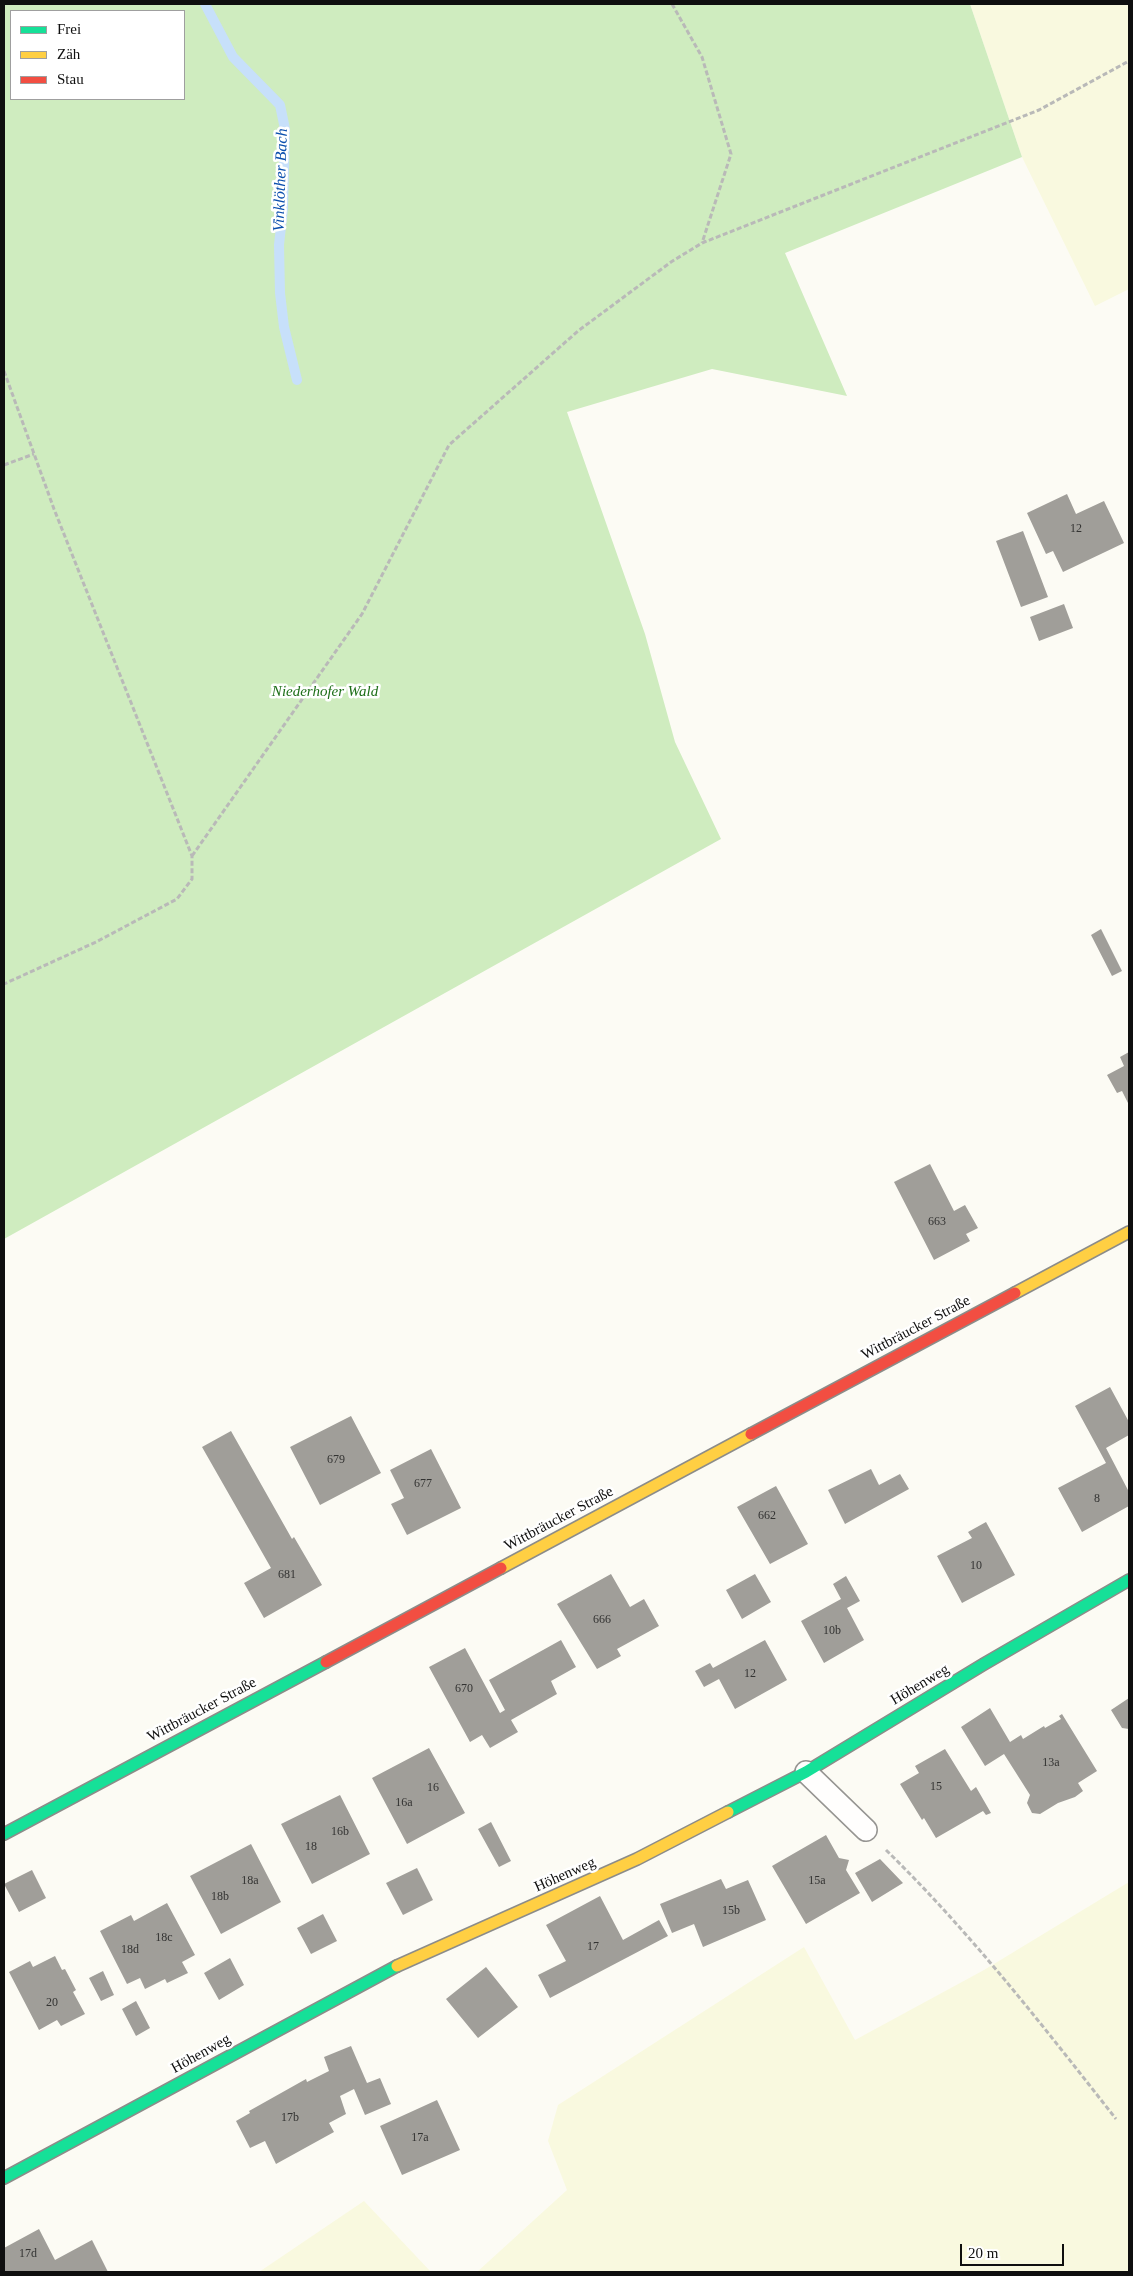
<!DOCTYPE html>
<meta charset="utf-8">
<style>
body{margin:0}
#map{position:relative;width:1133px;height:2276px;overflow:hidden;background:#fcfbf4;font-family:"Times New Roman",serif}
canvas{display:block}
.frame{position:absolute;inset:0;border:5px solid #0f0f0f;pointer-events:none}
.legend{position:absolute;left:10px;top:10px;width:175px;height:90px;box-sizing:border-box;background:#fff;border:1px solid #9f9f9f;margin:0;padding:6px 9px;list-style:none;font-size:15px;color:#0f0f0f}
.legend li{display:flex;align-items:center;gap:10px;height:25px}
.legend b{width:25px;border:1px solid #9f9f9f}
.scale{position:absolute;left:960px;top:2244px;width:104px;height:22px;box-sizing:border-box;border:2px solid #0f0f0f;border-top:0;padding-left:6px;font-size:15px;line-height:18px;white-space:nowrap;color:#0f0f0f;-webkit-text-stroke:4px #fff;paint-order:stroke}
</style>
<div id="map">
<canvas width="1133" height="2276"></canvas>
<div class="frame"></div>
<ul class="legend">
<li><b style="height:6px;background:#16e098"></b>Frei</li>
<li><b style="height:6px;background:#ffcf43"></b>Zäh</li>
<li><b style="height:6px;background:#f24e42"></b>Stau</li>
</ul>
<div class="scale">20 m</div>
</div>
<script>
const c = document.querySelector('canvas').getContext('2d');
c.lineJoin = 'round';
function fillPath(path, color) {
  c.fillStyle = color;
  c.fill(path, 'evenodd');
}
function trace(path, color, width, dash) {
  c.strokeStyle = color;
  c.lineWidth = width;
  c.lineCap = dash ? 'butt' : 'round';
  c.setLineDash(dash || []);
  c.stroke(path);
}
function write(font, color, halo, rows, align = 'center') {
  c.font = font + ' "Times New Roman",serif';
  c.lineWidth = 5;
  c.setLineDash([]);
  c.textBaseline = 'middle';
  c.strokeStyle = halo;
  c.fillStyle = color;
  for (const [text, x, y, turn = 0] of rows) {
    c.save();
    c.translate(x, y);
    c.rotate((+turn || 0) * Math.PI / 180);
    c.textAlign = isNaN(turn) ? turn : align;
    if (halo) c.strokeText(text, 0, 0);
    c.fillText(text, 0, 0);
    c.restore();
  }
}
const farmland = new Path2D(`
 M970 4H1129V289L1095 306 1022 157Z
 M1129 1882V2272H477L567 2190 548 2141 558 2105 804 1947 855 2040 984 1970Z
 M364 2201 431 2272H259Z`);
const forest = new Path2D(`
 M4 4H970L1022 157 785 253 847 396 712 369 567 412 645 634 675 742 721 839 4 1239ZM11 11H184V99H11Z`);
const stream = new Path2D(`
 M205 4 233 57 280 105 285 129 283 208 279 245 280 293 284 327 297 380`);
const building = new Path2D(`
 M1067 494 1076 514 1104 501 1124 543 1063 572 1053 551 1046 554 1027 513Z
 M1023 531 1048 597 1021 607 996 541Z
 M1064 604 1073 628 1039 641 1030 617Z
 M1101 929 1122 971 1112 976 1091 935Z
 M1129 1052V1105L1122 1091 1117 1093 1107 1075 1124 1066 1120 1057Z
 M930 1164 954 1211 965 1205 978 1228 966 1234 970 1241 934 1260 894 1182Z
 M1110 1387 1129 1422V1435L1106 1448 1129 1492V1506L1082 1532 1058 1488 1106 1463 1075 1406Z
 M351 1416 381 1473 320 1505 290 1447Z
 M231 1431 292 1539 294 1537 322 1585 264 1618 244 1583 271 1568 202 1447Z
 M431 1449 461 1508 407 1535 391 1504 404 1498 390 1470Z
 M871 1469 879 1485 900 1474 909 1489 845 1524 828 1490Z
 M776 1486 808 1544 770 1564 737 1507Z
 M986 1522 1015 1575 962 1603 937 1556 972 1538 968 1532Z
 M611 1574 630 1607 644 1599 659 1626 617 1649 621 1656 597 1669 557 1604Z
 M755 1574 771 1602 742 1619 726 1590Z
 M846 1576 860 1601 847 1608 864 1640 824 1663 801 1621 841 1599 833 1584Z
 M561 1640 576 1667 551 1681 557 1694 511 1720 518 1732 490 1748 482 1735 470 1742 429 1667 465 1648 500 1713 505 1710 489 1680Z
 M765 1640 787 1680 735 1709 719 1679 704 1687 695 1671 710 1663 713 1668Z
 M1129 1698V1729L1122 1728 1111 1710Z
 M990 1708 1010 1742 1021 1735 1023 1739 1044 1726 1045 1728 1061 1719 1059 1716 1062 1714 1097 1771 1078 1783 1083 1791 1075 1797 1058 1803 1040 1814 1032 1813 1027 1803 1030 1795 1004 1754 985 1766 961 1727Z
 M429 1748 465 1813 407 1844 372 1778Z
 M945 1749 971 1791 976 1787 991 1813 986 1815 983 1811 936 1838 924 1818 922 1820 900 1784 919 1773 915 1766Z
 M340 1795 370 1854 312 1884 281 1824Z
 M491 1822 511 1861 499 1867 478 1829Z
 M826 1835 839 1858 849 1860 846 1870 860 1893 806 1924 772 1866Z
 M251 1844 281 1902 221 1934 190 1876Z
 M880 1859 903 1883 872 1902 855 1873Z
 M417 1868 433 1900 403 1915 386 1883Z
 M32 1870 46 1898 19 1912 4 1884Z
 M721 1879 726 1889 748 1880 766 1920 703 1947 694 1924 672 1933 660 1904Z
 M600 1896 623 1940 659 1920 668 1936 550 1998 538 1975 566 1961 546 1925Z
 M167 1903 195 1955 182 1962 188 1973 167 1983 165 1979 145 1989 140 1978 127 1984 100 1931 131 1915 134 1921Z
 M323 1914 337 1941 311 1954 297 1928Z
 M55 1956 62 1970 65 1969 76 1990 73 1992 85 2014 61 2026 57 2020 39 2030 9 1972 30 1961 33 1967Z
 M230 1958 244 1985 219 2000 204 1973Z
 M486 1967 518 2007 478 2038 446 1999Z
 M103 1971 114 1995 101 2001 89 1978Z
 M136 2001 150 2028 136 2036 122 2009Z
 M351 2046 367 2083 380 2078 391 2104 365 2115 354 2089 340 2096 346 2114 329 2123 334 2132 276 2164 265 2141 250 2148 236 2121 250 2113 249 2111 306 2079 307 2082 329 2071 324 2057Z
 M437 2100 460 2150 402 2175 380 2126Z
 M39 2229 55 2260 92 2240 108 2272H4V2248Z`);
const path = new Path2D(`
 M672 4 702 57 731 154 702 243
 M4 371 54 509 192 856V879L177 899 96 942 4 984
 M4 465 34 454
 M192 856 362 614 449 445 578 331 671 262 702 243 1039 110 1129 61
 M886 1850C971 1933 1043 2026 1116 2119`);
const lane = new Path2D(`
 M806 1772 866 1830`);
const fast = new Path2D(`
 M728 1812 806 1772 984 1664 1129 1580
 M4 1834 326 1662
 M4 2178 397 1966`);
const slow = new Path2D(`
 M1015 1293 1129 1232
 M501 1568 751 1434
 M397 1966 637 1859 728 1812`);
const jam = new Path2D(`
 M751 1434 1015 1293
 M326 1662 501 1568`);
const numberNames = [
 ["12",1076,529],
 ["663",937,1222],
 ["679",336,1460],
 ["677",423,1484],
 ["8",1097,1499],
 ["662",767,1516],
 ["10",976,1566],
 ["681",287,1575],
 ["666",602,1620],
 ["10b",832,1631],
 ["12",750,1674],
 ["670",464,1689],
 ["13a",1051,1763],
 ["15",936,1787],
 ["16",433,1788],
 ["16a",404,1803],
 ["16b",340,1832],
 ["18",311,1847],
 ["18a",250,1881],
 ["15a",817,1881],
 ["18b",220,1897],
 ["15b",731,1911],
 ["18c",164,1938],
 ["17",593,1947],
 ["18d",130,1950],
 ["20",52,2003],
 ["17b",290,2118],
 ["17a",420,2138],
 ["17d",28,2254]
];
const parkNames = [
 ["Niederhofer Wald",325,692]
];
const streetNames = [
 ["Wittbräucker Straße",916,1328,-28],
 ["Wittbräucker Straße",559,1519,-28],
 ["Höhenweg",920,1685,-31],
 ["Wittbräucker Straße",202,1710,-28],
 ["Höhenweg",565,1875,-24],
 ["Höhenweg",201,2054,-29]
];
const waterNames = [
 ["Vinklöther Bach",281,180,-88]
];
fillPath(farmland, '#f9f9df');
fillPath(forest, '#cfecbf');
trace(stream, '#c7e0fa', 10);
fillPath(building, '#a09e99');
trace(lane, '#969592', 24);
trace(fast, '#8c8c89', 14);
trace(slow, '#8c8c89', 14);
trace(jam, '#8c8c89', 14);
trace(path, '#b9b9b8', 3, [5, 2.5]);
trace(lane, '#fffefd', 21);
trace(fast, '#16e098', 11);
trace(slow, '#ffcf43', 11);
trace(jam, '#f24e42', 11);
write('12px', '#333332', null, numberNames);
write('italic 15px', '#1d6e18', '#fff', parkNames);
write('15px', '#0f0f0f', '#fff', streetNames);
write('italic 16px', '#0b4fae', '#fff', waterNames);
</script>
